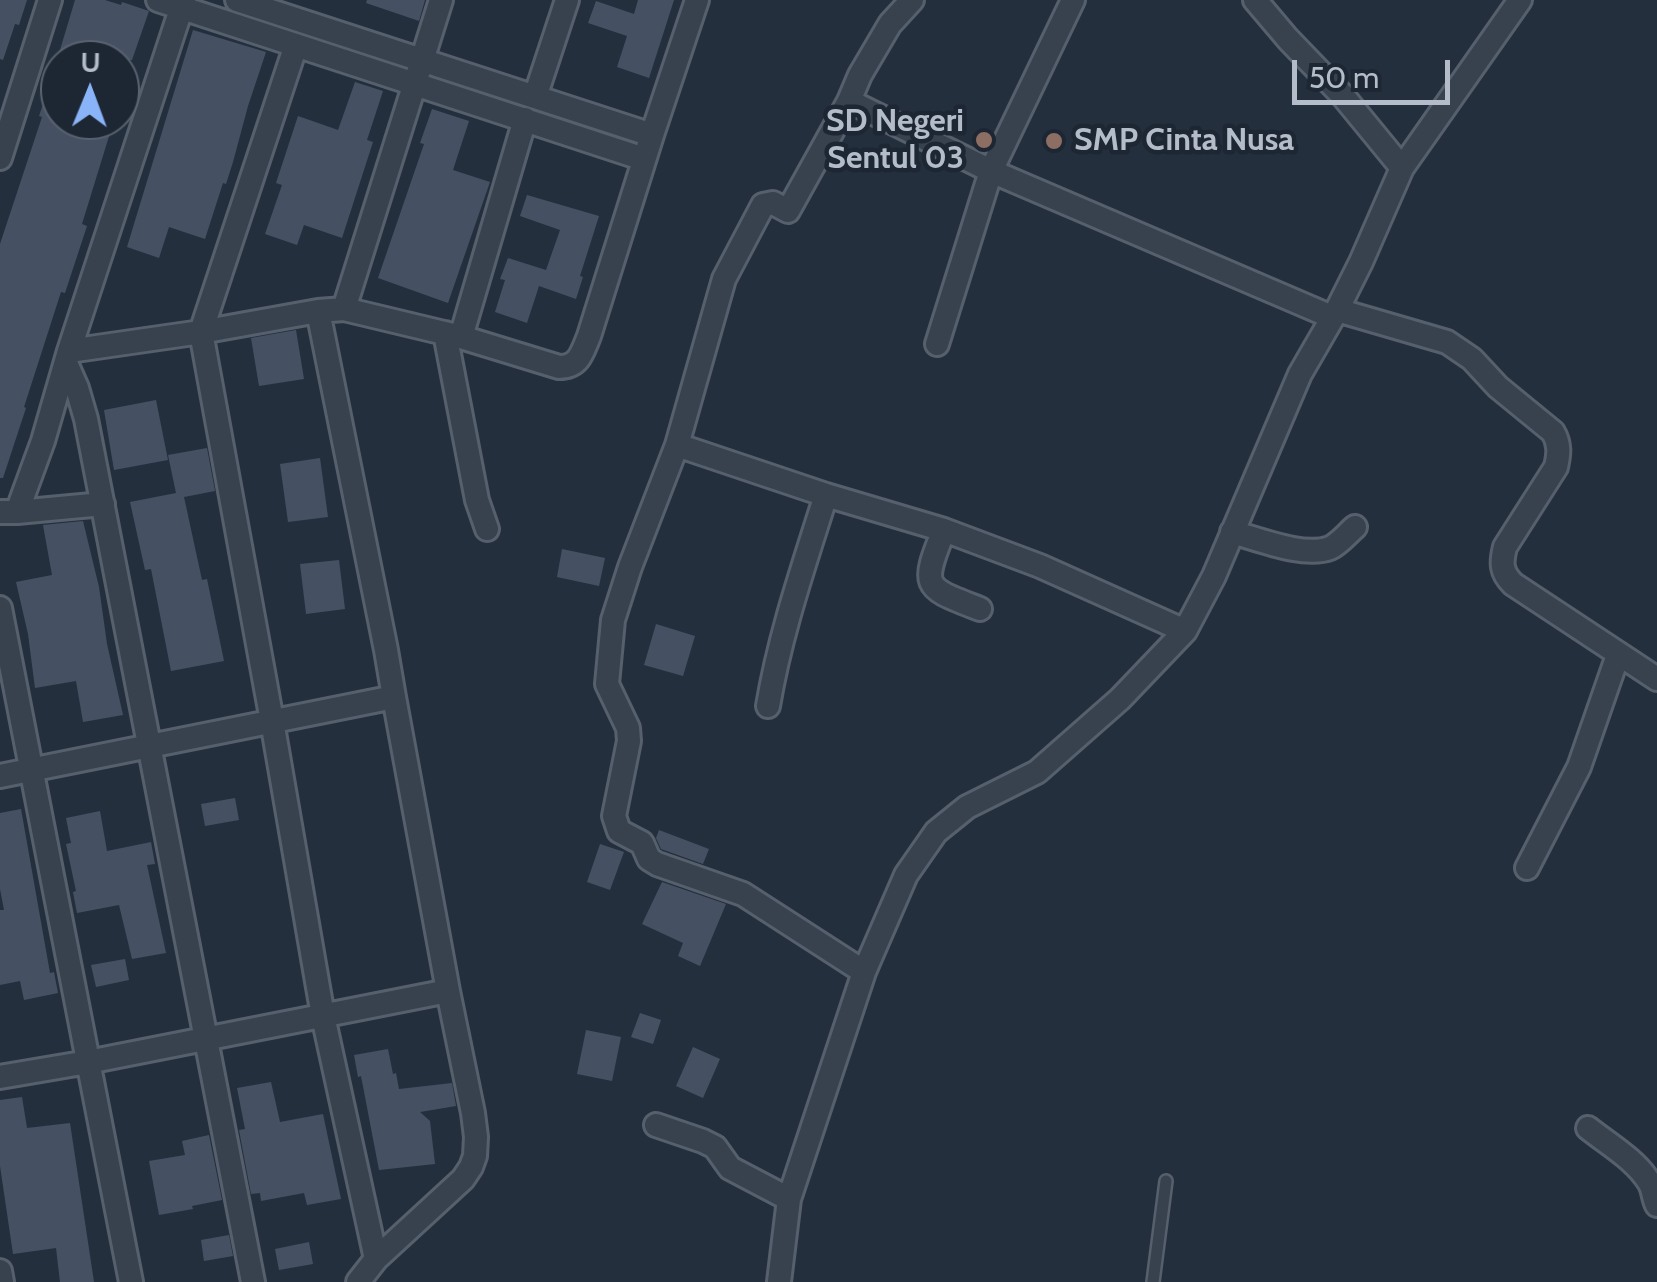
<!DOCTYPE html>
<style>
body{margin:0}
#map{position:relative;width:1657px;height:1282px;overflow:hidden;background:#242f3e;font-family:Cabin,sans-serif}
canvas{display:block}
.north{position:absolute;left:40px;top:40px;width:100px;height:100px;box-sizing:border-box;background:#1d2633;border:2px solid #59626f;border-radius:50%;rotate:1deg;font-size:28px;font-weight:700;line-height:40px;text-align:center;color:#b4bcc9}
.north::after{content:'';display:block;margin:auto;width:35px;height:45px;background:#8ab4f8;clip-path:polygon(50% 0,100% 100%,50% 72%,0 100%)}
.scale{position:absolute;left:1292px;top:60px;width:158px;height:45px;box-sizing:border-box;border:5px solid #b4bcc9;border-top:0;padding-left:12px;font-size:30px;line-height:35px;white-space:nowrap;color:#b4bcc9;-webkit-text-stroke:8px #1d2633;paint-order:stroke}
</style>
<div id="map">
<canvas width="1657" height="1282"></canvas>
<div class="north">U</div>
<div class="scale">50 m</div>
</div>
<script>
const c = document.querySelector('canvas').getContext('2d');
c.lineJoin = 'round';
function fillPath(path, color) {
  c.fillStyle = color;
  c.fill(path, 'evenodd');
}
function trace(path, color, width, dash) {
  c.strokeStyle = color;
  c.lineWidth = width;
  c.lineCap = dash ? 'butt' : 'round';
  c.setLineDash(dash || []);
  c.stroke(path);
}
function write(font, color, halo, rows, align = 'center') {
  c.font = font + ' Cabin,sans-serif';
  c.lineWidth = 9;
  c.setLineDash([]);
  c.textBaseline = 'middle';
  c.strokeStyle = halo;
  c.fillStyle = color;
  for (const [text, x, y, turn = 0] of rows) {
    c.save();
    c.translate(x, y);
    c.rotate((+turn || 0) * Math.PI / 180);
    c.textAlign = isNaN(turn) ? turn : align;
    if (halo) c.strokeText(text, 0, 0);
    c.fillText(text, 0, 0);
    c.restore();
  }
}
const building = new Path2D(`
 M0 0H27L19 25 15 24 3 60 0 59Z
 M75 0H105L121 5 122 2 149 11 132 60H57Z
 M367 0H425L419 21 366 3Z
 M638 0H674L649 78 617 67 627 36 588 23 596 1 634 14Z
 M193 30 266 52 248 106 233 162 226 184 223 183 205 239 169 227 159 258 127 247Z
 M57 63 60 64V120H114L82 224 87 226 65 293 61 292 24 407 26 408 3 478H0V244L42 117 39 116Z
 M355 82 383 91 367 140 373 142 342 238 304 225 297 245 265 234 282 185 276 183 298 116 338 130Z
 M432 109 469 121 453 170 490 182 448 303 378 278 424 144 420 143Z
 M527 195 599 216 580 276 583 277 576 299 539 286 527 323 495 312 505 280 500 279 508 258 546 270 560 230 520 216Z
 M296 330 304 379 259 386 251 338Z
 M156 400 168 460 114 470 104 410Z
 M207 448 215 491 184 497 202 580 207 579 224 661 171 671 151 569 145 570 130 502 176 493 168 455Z
 M320 458 328 517 288 522 280 464Z
 M83 521 99 587 107 644 123 715 83 722 76 681 35 688 28 634 16 582 52 575 43 525Z
 M562 549 605 558 599 586 557 577Z
 M339 560 345 609 306 614 300 564Z
 M656 624 695 636 683 676 644 665Z
 M235 798 239 820 205 826 201 804Z
 M21 809 50 973 54 972 58 993 24 1000 20 981 0 985V910H4L0 889V813Z
 M100 811 107 851 151 842 155 864 147 865 166 953 132 959 119 905 77 913 73 892 76 891 66 844 71 843 66 818Z
 M659 830 709 849 703 864 661 849 656 838Z
 M600 844 624 852 610 890 587 882Z
 M662 882 726 904 700 966 678 956 683 943 642 924Z
 M125 959 129 980 96 987 91 965Z
 M640 1013 661 1020 653 1044 631 1037Z
 M586 1030 621 1037 612 1081 577 1074Z
 M693 1047 720 1059 703 1098 676 1086Z
 M388 1049 393 1074 396 1073 399 1089 452 1083 456 1106 420 1112 430 1121 435 1164 379 1170 361 1076 358 1077 354 1055Z
 M271 1082 280 1122 323 1114 341 1199 307 1205 304 1193 261 1201 260 1193 251 1194 239 1130 245 1129 237 1088Z
 M22 1097 27 1128 70 1123 94 1282H60L56 1248 13 1254 0 1166V1100Z
 M209 1135 222 1200 192 1206 193 1209 159 1215 149 1161 185 1155 182 1141Z
 M229 1235 233 1256 204 1261 201 1240Z
 M309 1242 313 1264 279 1270 275 1249Z`);
const lane = new Path2D(`
 M1153 1282 1166 1181`);
const street = new Path2D(`
 M158 0 644 159
 M237 0 652 135
 M1255 0 1288 39 1343 96 1402 168
 M296 45 201 332 272 721 323 1016 376 1259 358 1282
 M535 97 567 0
 M849 101 991 171 1332 317
 M0 158 50 0
 M344 309 461 337 559 367C579 367 582 353 589 336L652 135 697 0
 M1337 310 1447 342 1472 359 1498 387 1553 432C1560 444 1559 454 1556 467L1505 547C1501 563 1501 572 1513 584L1657 679
 M445 333 477 500 487 529
 M461 337 525 119
 M937 344 991 171 1073 0
 M69 351 201 332 318 311 344 309 441 0
 M66 363 77 388 86 419 253 1282
 M677 445 826 495 944 530 1040 566 1185 631
 M0 512H17L103 504
 M17 512 43 441 69 351 184 0
 M944 530C920 589 924 587 980 609
 M1232 532C1258 539 1304 558 1330 548 1339 544 1348 533 1355 527
 M0 608 131 1282
 M394 697 448 991
 M768 706C780 634 804 565 826 495
 M0 776 394 697 386 650 318 311
 M1527 868 1579 767 1618 655
 M864 972 743 894 657 864 649 859 642 843 619 831 614 816 629 741 628 728 607 684 613 620 630 567 677 445 724 279 763 205 773 203 788 211 849 101 860 75 890 24 912 0
 M0 1077 88 1062 448 991 473 1113 476 1137 475 1156 471 1167 463 1179 376 1259
 M656 1125 703 1141 715 1147 730 1168 789 1199
 M1588 1128C1608 1144 1636 1160 1649 1182 1654 1189 1653 1198 1657 1205
 M0 1271 2 1282
 M779 1282 789 1199 864 972 906 875 936 832 967 807 1037 772 1120 699 1185 631 1214 576 1300 374 1337 310 1361 262 1402 168 1520 0`);
const markers = [
 [984,140,10,"#8d6e63"],
 [1054,141,10,"#8d6e63"]
];
const poiNames = [
 ["SD Negeri",964,122],
 ["Sentul 03",964,159],
 ["SMP Cinta Nusa",1074,141,"left"]
];
fillPath(building, '#455162');
trace(lane, '#565f6c', 16);
trace(street, '#565f6c', 28);
trace(lane, '#38414e', 11);
trace(street, '#38414e', 22);
for (const [x, y, r, color] of markers) {
  const dot = new Path2D();
  dot.arc(x, y, r, 0, 2 * Math.PI);
  c.fillStyle = color;
  c.fill(dot);
  trace(dot, '#1d2633', 4);
}
write('bold 32px', '#b4bcc9', '#1d2633', poiNames, 'right');
</script>
